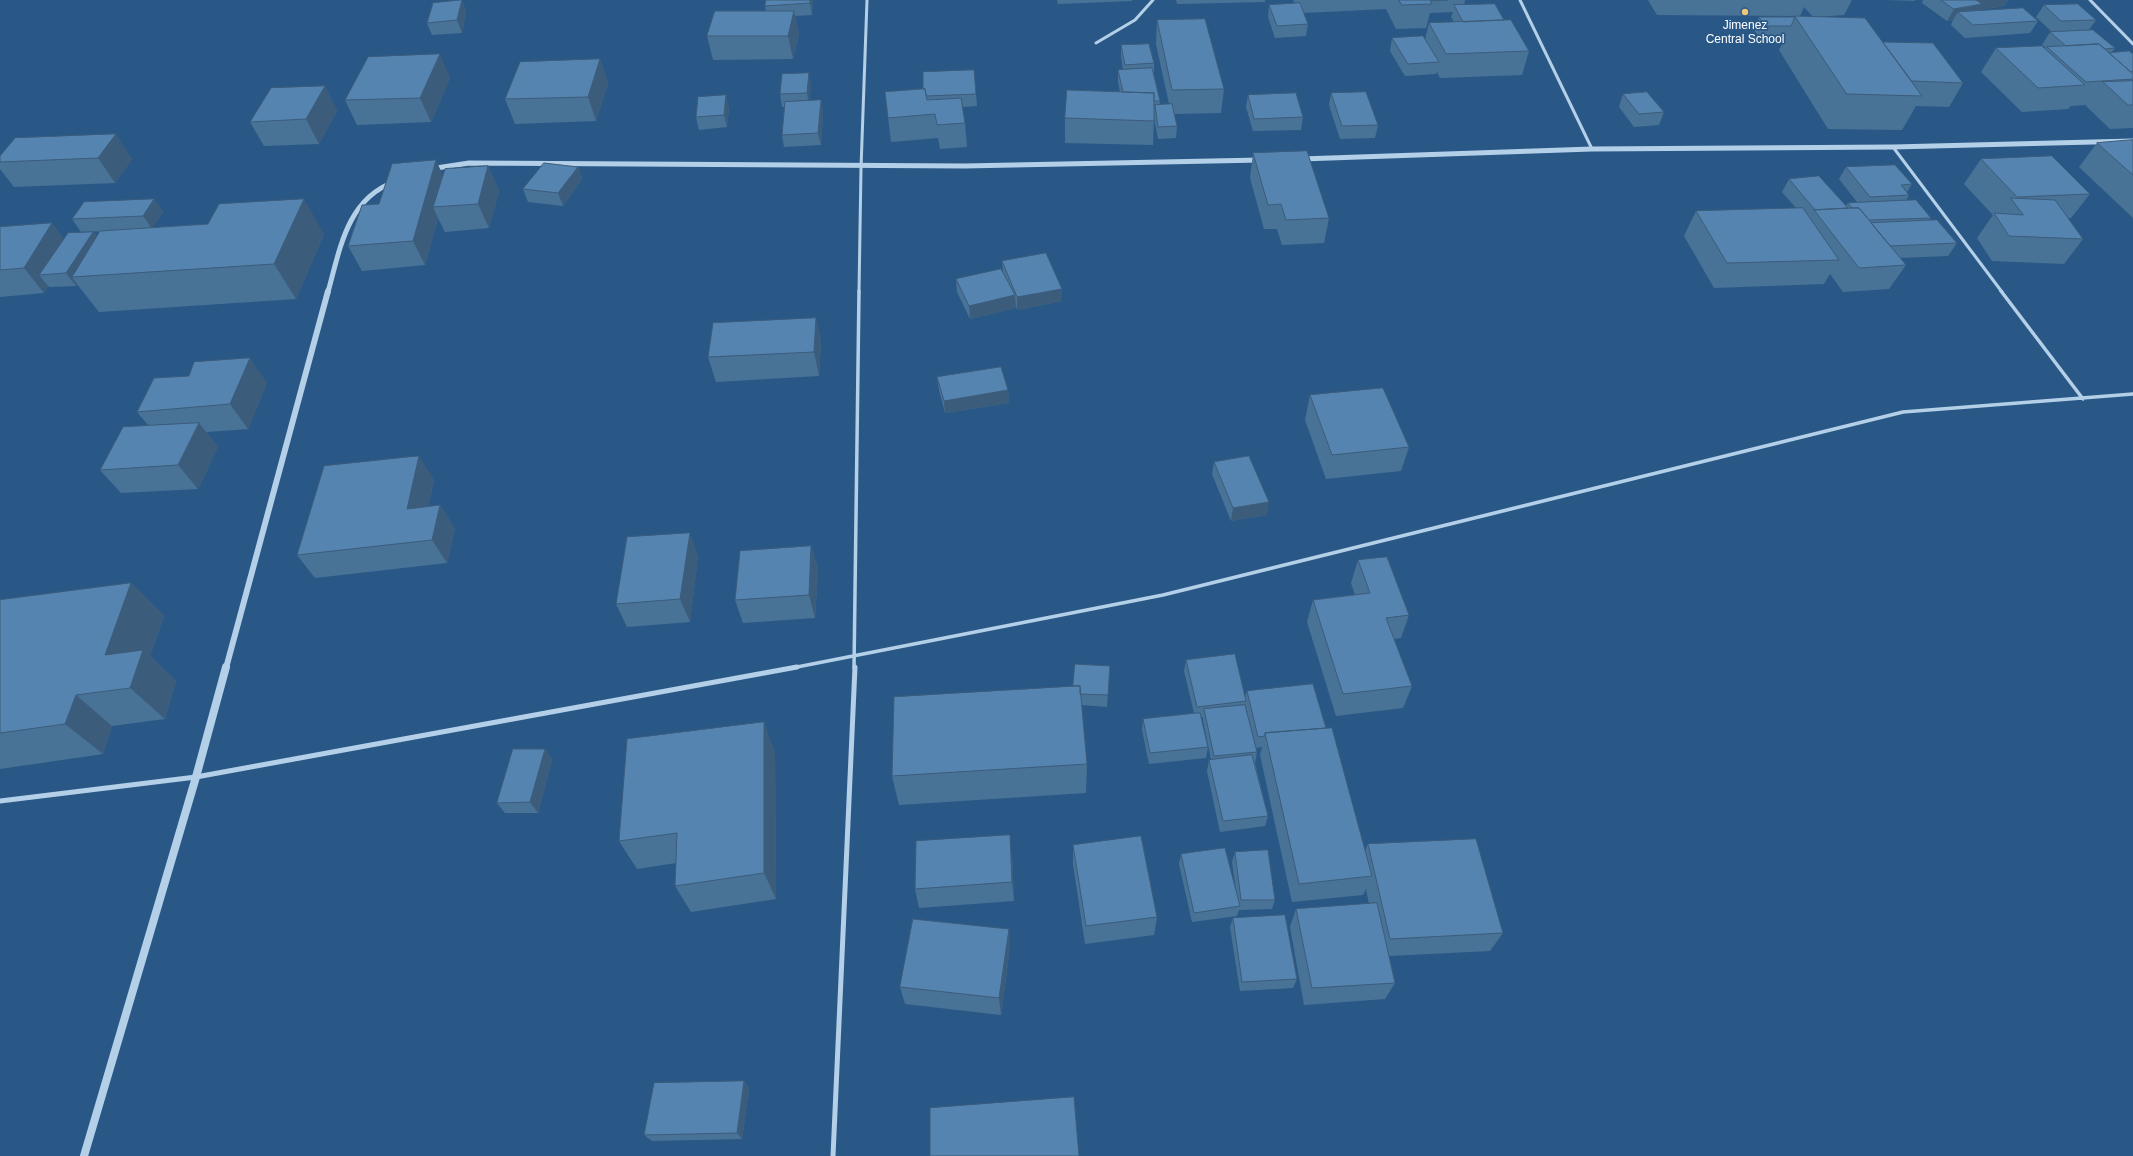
<!DOCTYPE html>
<style>
body{margin:0}
canvas{display:block;background:#295886}
</style>
<canvas width="2133" height="1156"></canvas>
<script>
const c = document.querySelector('canvas').getContext('2d');
c.lineJoin = 'round';
function trace(path, color, width, dash) {
  c.strokeStyle = color;
  c.lineWidth = width;
  c.lineCap = dash ? 'butt' : 'round';
  c.setLineDash(dash || []);
  c.stroke(path);
}
function fillPath(path, color) {
  c.fillStyle = color;
  c.fill(path, 'evenodd');
}
function write(font, color, halo, rows, align = 'center') {
  c.font = font + ' Helvetica,sans-serif';
  c.lineWidth = 3.5;
  c.setLineDash([]);
  c.textBaseline = 'middle';
  c.strokeStyle = halo;
  c.fillStyle = color;
  for (const [text, x, y, turn = 0] of rows) {
    c.save();
    c.translate(x, y);
    c.rotate((+turn || 0) * Math.PI / 180);
    c.textAlign = isNaN(turn) ? turn : align;
    if (halo) c.strokeText(text, 0, 0);
    c.fillText(text, 0, 0);
    c.restore();
  }
}
const minorFar2 = new Path2D(`
 M1520 0 1592 149
 M2090 0 2133 44
 M1096 43 1135 20 1153 0
 M1893 147 2002 292
 M859 292 861 168 867 0`);
const minorFar1 = new Path2D(`
 M2001 291 2083 399
 M792 668 1163 595 1903 412 2133 394
 M854 668 859 291`);
const minor = new Path2D(`
 M0 801 196 777 797 667
 M833 1156 855 667`);
const tertiaryFar2 = new Path2D(`
 M1301 159 1592 149 1893 147 2133 141
 M430 169 469 163 964 166 1261 160
 M328 292C340 249 347 199 394 182`);
const tertiaryFar1 = new Path2D(`
 M226 668 328 291`);
const tertiary = new Path2D(`
 M84 1156 196 777 226 667`);
const wall = new Path2D(`
 M462 0 466 12 462 33 432 35 427 23Z
 M766 0H813L812 15 795 16 799 34 793 59 713 60 707 36 766 11 765 6Z
 M1057 0H1132V1L1058 4Z
 M1176 0H1265V2L1177 4Z
 M1293 0H1465L1464 5 1504 20 1529 51 1522 75 1440 78 1437 72 1436 74 1405 76 1390 51 1392 38 1425 40 1429 23 1454 22 1451 17 1453 12 1430 13 1426 28 1396 29 1386 9 1303 13 1308 24 1306 36 1275 38 1268 17 1269 5 1295 4Z
 M1648 0H1852L1844 15 1813 17 1804 7 1800 16 1657 15Z
 M1887 0H1915V1Z
 M1923 0H2008L2004 6 1979 10 1978 11 2038 21 2030 33 1965 38 1951 25 1953 20 1947 21 1922 3Z
 M2044 5 2096 20 2088 31 2115 48 2112 52 2133 54V128L2110 129 2086 106 2087 105 2071 106 2068 109 2022 112 1981 72 1996 48 2045 49 2046 48 2042 45 2050 32H2052L2036 17Z
 M1795 16 1883 42 1963 83 1949 107 1916 106 1902 130 1828 129 1779 50 1785 38H1760L1754 30 1759 17H1795Z
 M1157 20 1224 89 1221 113 1174 114 1177 126 1176 138 1158 139 1154 118 1153 145 1065 143V118L1120 92 1118 82V70H1123L1121 57V45L1154 63V74L1160 101V105L1169 104 1156 44Z
 M600 59 608 83 596 121 515 124 505 99Z
 M974 70 977 106 962 107 965 123 967 147 940 149 938 138 891 142 885 92 923 89Z
 M450 78 431 122 357 125 345 100Z
 M325 86 337 111 319 144 264 146 250 122Z
 M811 86 809 101 821 100 823 113 821 145 784 147 782 135 785 107H782L780 94Z
 M1331 93 1378 125 1375 138 1340 139 1329 105Z
 M1623 94 1664 112 1659 125 1634 127 1619 107Z
 M1248 95 1303 117 1301 130 1253 131 1246 107Z
 M729 107 727 127 699 130 696 117Z
 M2133 140V218L2079 167 2097 143Z
 M1253 153 1329 218 1324 243 1282 245 1277 229H1264L1250 178Z
 M0 156 132 159 115 183 14 187 0 169Z
 M1981 159 2090 194 2071 218H2068L2083 239 2064 264 1992 261 1977 238 1993 215 1964 184Z
 M488 166 499 191 489 228 445 232 438 218 425 265 362 271 348 246 443 176Z
 M578 167 582 179 563 206 528 202 523 189Z
 M1846 167 1912 184 1907 192 1909 195 1906 201 1931 218 1929 220 1957 243 1948 256 1900 258 1906 265 1889 289 1843 292 1830 274 1824 284 1714 288 1684 236 1696 211 1796 208 1782 192 1789 179 1846 206 1848 203 1857 202 1839 179Z
 M154 199 163 212 152 228 324 234 296 299 99 312 77 284 76 286 50 287 48 286 44 293 0 297V227L64 239 93 232 97 237 110 231 81 232 72 219Z
 M1002 261 1062 301 1017 310 1016 306V308L970 319 957 292 956 279 1003 272Z
 M816 318 821 342 819 376 716 382 708 357Z
 M937 377 1008 390 1009 403 945 413 939 390Z
 M267 383 248 429 206 432 218 447 198 489 121 493 100 470 149 426 137 412Z
 M1310 395 1409 447 1401 471 1326 479 1305 420Z
 M1214 462 1267 515 1231 521 1212 474Z
 M434 480 428 507 440 505 455 529 447 563 315 578 297 555Z
 M811 546 818 569 815 618 743 623 735 600Z
 M698 556 690 622 627 627 616 604Z
 M1358 560 1409 615 1401 638 1394 639 1412 686 1403 708 1336 716 1307 622 1313 600 1355 595 1351 583Z
 M131 583 164 616 150 656 176 681 165 719 112 726 103 754 0 769V600Z
 M1186 660 1245 697 1247 691 1326 728 1365 851 1368 844 1503 933 1490 951 1389 956 1395 983 1385 999 1304 1005 1290 927 1296 909 1369 904 1366 889 1363 895 1292 902 1260 755 1262 747 1256 748 1257 752 1255 763 1268 816 1265 826 1220 832 1207 771 1209 760H1211L1203 720V717H1201L1208 747 1206 758 1149 764 1142 730 1143 719 1194 713 1184 671Z
 M1110 666 1107 707 1081 705 1087 764 1086 793 899 805 892 776 1073 686Z
 M545 749 552 760 538 813H505L497 803Z
 M775 752 776 899 691 912 675 886 676 863 637 869 619 841Z
 M1073 845 1157 917 1154 935 1085 944 1073 864Z
 M1235 852 1275 900 1272 909 1239 910 1237 916 1192 922 1179 864 1181 854 1236 890 1232 862Z
 M1012 855 1014 901 919 908 915 889Z
 M1233 918 1297 979 1293 988 1240 991 1230 927Z
 M1009 929 1010 947 1001 1015 905 1004 900 987Z
 M744 1081 749 1088 742 1139 652 1141 644 1135Z`);
const shadedWall = new Path2D(`
 M462 0 466 12 462 33 457 20Z
 M810 0H813L812 15 810 3Z
 M1977 0H2008L2004 6 1979 10 1975 16 1958 12 1953 20 1947 21 1954 9 1974 6Z
 M794 11 799 34 793 59 788 36Z
 M440 54 450 78 431 122 420 98Z
 M600 59 608 83 596 121 588 97Z
 M809 73 811 86 809 106 807 93Z
 M325 86 337 111 319 144 306 119Z
 M726 95 729 107 727 127 724 115Z
 M821 100 823 113 821 145 818 133Z
 M116 134 132 159 115 183 98 158Z
 M436 160 447 184 433 207 438 218 425 265 413 241Z
 M488 166 499 191 489 228 478 204Z
 M578 167 582 179 563 206 558 193Z
 M154 199 163 212 152 229 143 216Z
 M304 199 324 234 296 299 274 264Z
 M52 223 71 248 39 275 48 286 44 293 24 268Z
 M93 232 103 244 72 277 77 284 76 286 66 273Z
 M1062 289V301L1017 310V297Z
 M1015 295 1016 308 970 319 969 306Z
 M816 318 821 342 819 376 814 352Z
 M250 358 267 383 248 429 230 404Z
 M1008 390 1009 403 945 413 944 401Z
 M199 423 218 447 198 489 178 465Z
 M419 456 434 480 422 533 407 509Z
 M1269 502 1267 515 1231 521 1233 508Z
 M440 505 455 529 447 563 432 540Z
 M690 533 698 556 690 622 680 599Z
 M811 546 818 569 815 618 809 595Z
 M131 583 164 616 150 656 176 681 165 719 130 688 105 655Z
 M76 695 112 726 103 754 65 724Z
 M764 722 775 752 776 899 764 873Z
 M545 749 552 760 538 813 530 802Z
 M1010 835 1012 855 1014 901 1012 882Z
 M1009 929 1010 947 1001 1015 999 998Z
 M744 1081 749 1088 742 1139 737 1133Z`);
const building = new Path2D(`
 M462 0 457 20 427 23 433 3Z
 M766 0H810V3L765 6Z
 M1399 0H1430L1432 4 1402 5Z
 M1431 0H1448L1431 1Z
 M1941 0H1976L1982 4 1954 9Z
 M1300 3 1308 24 1277 26 1269 5Z
 M1495 4 1504 20 1463 22 1454 5Z
 M2078 4 2096 20 2061 21 2044 5Z
 M2023 8 2038 21 1973 25 1958 12Z
 M715 11H794L788 36H707Z
 M1795 16 1865 18 1922 96 1847 94Z
 M1759 17H1795L1791 26H1766Z
 M1205 19 1224 89 1172 90 1157 20Z
 M1511 20 1529 51 1446 54 1429 23Z
 M2093 30 2115 48 2105 49 2099 44 2066 46 2050 32Z
 M1423 36 1439 62 1408 64 1392 38Z
 M1883 42 1933 43 1963 83 1912 81Z
 M1149 44 1154 63 1125 65 1121 45Z
 M2099 44 2133 74V79L2086 82 2047 47Z
 M2042 46 2085 85 2038 88 1996 48Z
 M2129 51 2133 54V71L2131 72 2109 53Z
 M440 54 420 98 345 100 368 57Z
 M600 59 588 97 505 99 520 62Z
 M1152 68 1160 101H1154V93L1123 92 1118 70Z
 M974 70 976 94 926 96 925 89H923V72Z
 M809 73 807 93 780 94 782 74Z
 M2133 81V105H2128L2103 82Z
 M325 86 306 119 250 122 271 88Z
 M925 89 927 100 961 98 965 123 937 125 935 114 888 118 885 92Z
 M1067 90 1154 93V121L1065 118Z
 M1366 92 1378 125 1342 126 1331 93Z
 M1647 92 1664 112 1639 114 1623 94Z
 M1296 93 1303 117 1254 119 1248 95Z
 M726 95 724 115 696 117 698 97Z
 M821 100 818 133 782 135 785 102Z
 M1172 104 1177 126 1158 127 1155 105Z
 M116 134 98 158 0 162V156L15 138Z
 M2133 140V175L2097 143Z
 M1307 151 1329 218 1286 220 1281 204 1268 205 1253 153Z
 M2052 156 2090 194 2017 197 1981 159Z
 M436 160 413 241 348 246 362 205 379 204 392 164Z
 M544 163 578 167 558 193 523 189Z
 M1895 165 1912 184 1901 185 1909 195 1870 197 1846 167Z
 M488 166 478 204 433 207 445 169Z
 M1819 176 1848 208 1815 210 1789 179Z
 M2011 198 2055 200 2083 239 2009 236 1994 213 2023 215Z
 M154 199 143 216 72 219 84 202Z
 M304 199 274 264 72 277 100 231 208 224 219 204Z
 M1916 200 1931 218 1869 220 1859 208H1852L1848 203Z
 M1803 208 1839 260 1727 263 1696 211Z
 M1859 208 1906 265 1859 268 1814 210Z
 M1937 220 1957 243 1890 246 1871 223Z
 M52 223 24 268 0 270V227Z
 M93 232 66 273 39 275 68 233Z
 M1046 253 1062 289 1017 297 1002 261Z
 M1001 269 1015 295 969 306 956 279Z
 M816 318 814 352 708 357 713 323Z
 M250 358 230 404 137 412 154 378 189 376 194 362Z
 M1001 367 1008 390 944 401 937 377Z
 M1383 388 1409 447 1332 455 1310 395Z
 M199 423 178 465 100 470 123 427Z
 M419 456 407 509 440 505 432 540 297 555 324 466Z
 M1249 456 1269 502 1233 508 1214 462Z
 M690 533 680 599 616 604 627 537Z
 M811 546 809 595 735 600 740 551Z
 M1387 557 1409 615 1386 618 1412 686 1343 694 1313 600 1370 593 1358 560Z
 M131 583 105 655 143 650 130 688 76 695 65 724 0 733V600Z
 M1235 654 1246 701 1197 707 1186 660Z
 M1075 664 1110 666 1108 695 1080 694V686H1073Z
 M1313 684 1326 728 1265 733V736L1258 737 1247 691Z
 M1080 686 1087 764 892 776 894 697Z
 M1245 705 1257 752 1214 756 1204 709Z
 M1200 713 1208 747 1150 753 1143 719Z
 M764 722V873L675 886 677 833 619 841 627 739Z
 M1332 728 1372 876 1299 884 1265 733Z
 M513 749H545L530 802 497 803Z
 M1252 755 1268 816 1223 821 1209 760Z
 M1010 835 1012 882 915 889 916 841Z
 M1141 836 1157 917 1086 926 1073 845Z
 M1476 839 1503 933 1390 939 1368 844Z
 M1225 848 1240 906 1194 913 1181 854Z
 M1268 850 1275 900H1241L1235 852Z
 M1377 903 1395 983 1312 988 1296 909Z
 M1285 915 1297 979 1242 982 1233 918Z
 M913 919 1009 929 999 998 900 987Z
 M744 1081 737 1133 644 1135 654 1083Z
 M1074 1097 1079 1156H930V1108Z`);
const markers = [
 [1745,12,4,"#efc57b"]
];
const farPoinames = [
 ["Jimenez",1745,26],
 ["Central School",1745,40]
];
trace(minorFar2, '#b4cfe8', 3);
trace(minorFar1, '#b4cfe8', 3.5);
trace(minor, '#b4cfe8', 5);
trace(tertiaryFar2, '#b4cfe8', 5);
trace(tertiaryFar1, '#b4cfe8', 6);
trace(tertiary, '#b4cfe8', 8);
fillPath(wall, '#497297');
fillPath(shadedWall, '#3c5c7b');
fillPath(building, '#5584b0');
trace(building, '#3c5c7b', 1);
for (const [x, y, r, color] of markers) {
  const dot = new Path2D();
  dot.arc(x, y, r, 0, 2 * Math.PI);
  c.fillStyle = color;
  c.fill(dot);
  trace(dot, '#295886', 1.5);
}
write('12px', '#fff', '#295886', farPoinames);
</script>
